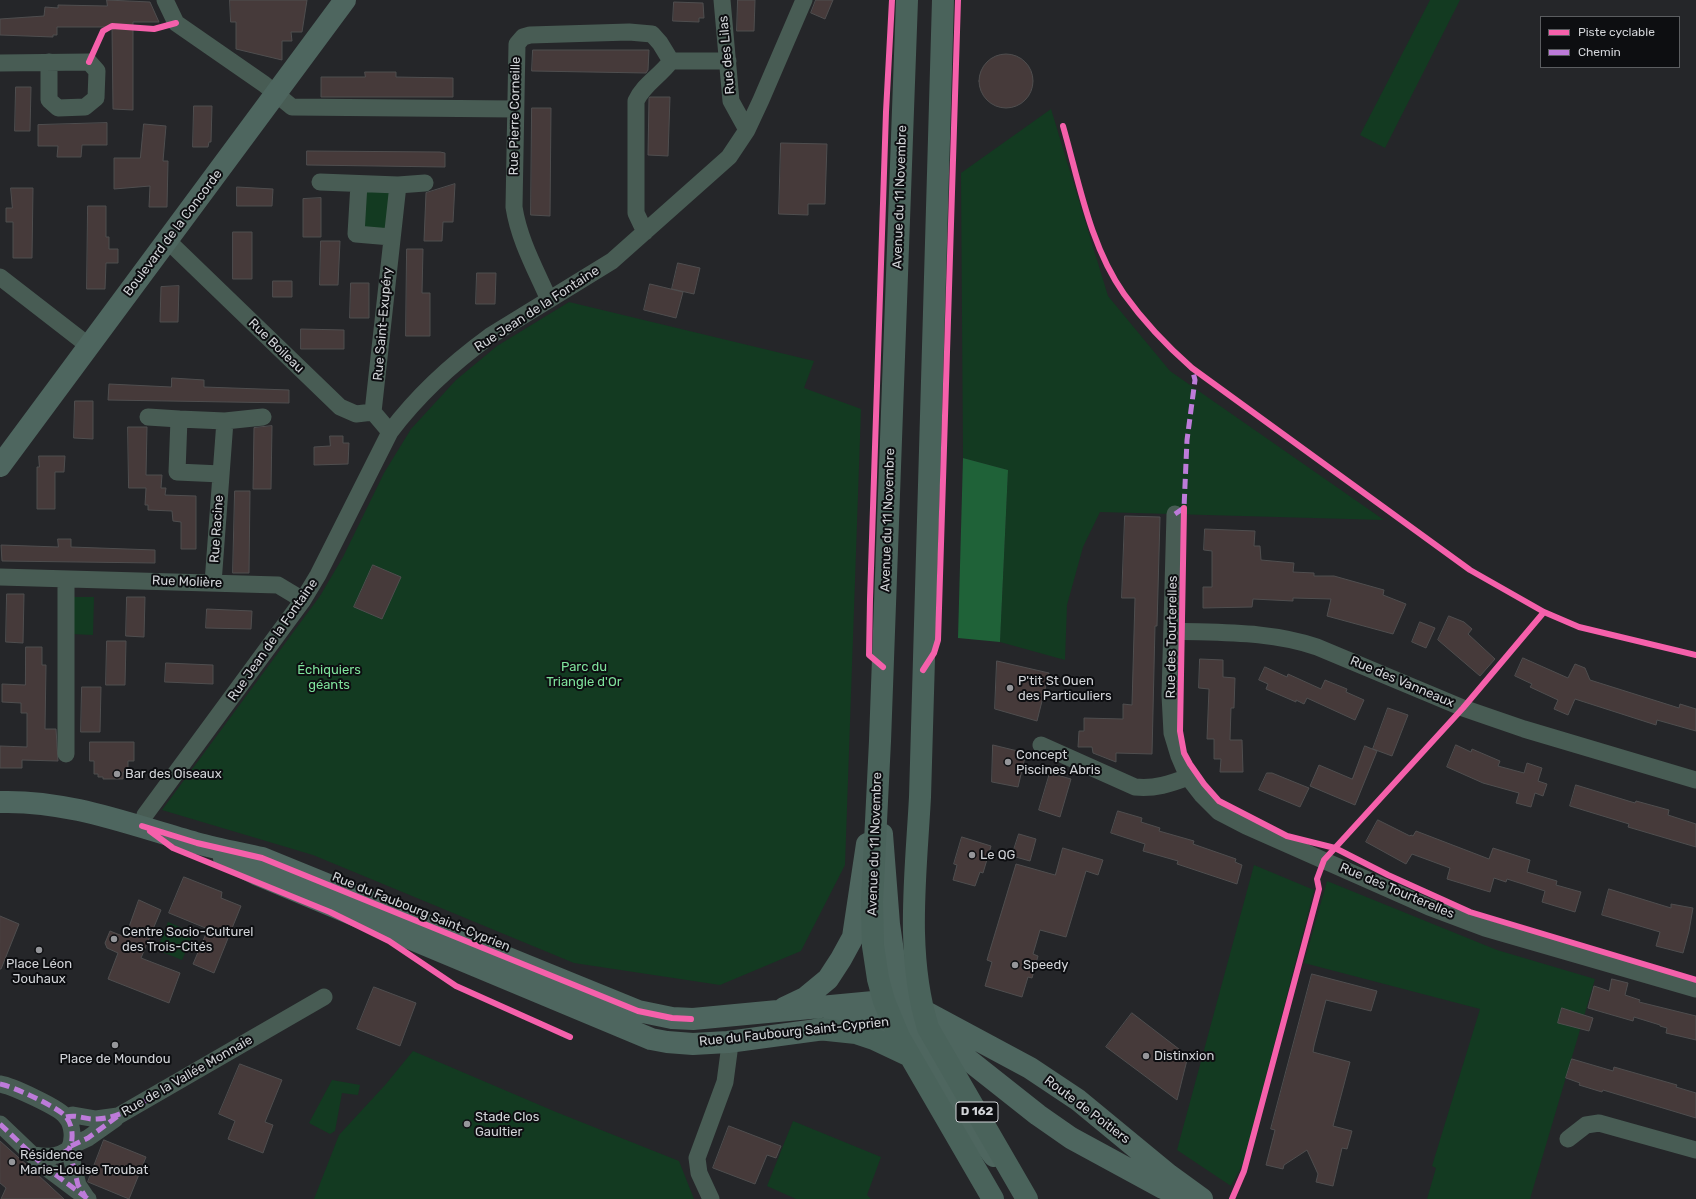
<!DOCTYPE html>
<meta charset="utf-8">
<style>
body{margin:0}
#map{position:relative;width:1696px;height:1199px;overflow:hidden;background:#252629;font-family:Rubik,sans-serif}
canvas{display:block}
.legend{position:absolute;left:1540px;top:16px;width:140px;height:52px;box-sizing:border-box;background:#0d0e11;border:1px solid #5b5d60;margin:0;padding:5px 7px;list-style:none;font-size:12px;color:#d1d3d7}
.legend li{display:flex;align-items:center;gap:8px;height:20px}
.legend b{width:20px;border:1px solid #5b5d60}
</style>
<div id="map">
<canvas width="1696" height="1199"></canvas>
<ul class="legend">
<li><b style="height:5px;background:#f560ab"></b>Piste cyclable</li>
<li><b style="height:5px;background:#bd7bd9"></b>Chemin</li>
</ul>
</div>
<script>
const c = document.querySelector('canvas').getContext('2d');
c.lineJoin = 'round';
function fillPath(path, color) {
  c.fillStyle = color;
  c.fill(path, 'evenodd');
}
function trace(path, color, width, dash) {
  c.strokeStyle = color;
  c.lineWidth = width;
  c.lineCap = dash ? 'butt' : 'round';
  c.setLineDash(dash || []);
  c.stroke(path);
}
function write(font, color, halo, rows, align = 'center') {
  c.font = font + ' Rubik,sans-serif';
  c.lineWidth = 4;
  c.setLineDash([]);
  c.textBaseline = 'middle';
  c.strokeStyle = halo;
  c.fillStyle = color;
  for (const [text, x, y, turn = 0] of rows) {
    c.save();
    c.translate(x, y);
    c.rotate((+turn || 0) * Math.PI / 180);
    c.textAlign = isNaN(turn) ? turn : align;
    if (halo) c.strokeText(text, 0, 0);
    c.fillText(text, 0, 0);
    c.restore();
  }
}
const green = new Path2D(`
 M1430 0H1460L1385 148 1360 135Z
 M1051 109 1108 296 1170 371 1384 520 1100 512 1083 547 1067 605 1065 660 1000 642 1008 470 963 458 961 173Z
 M363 188 392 190 388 233 359 230Z
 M569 302 814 361 804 388 861 409 845 865 801 951 720 985 574 963 313 855 162 810 320 596 343 557 384 473 411 429 456 380 497 346Z
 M71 597H94L93 635 71 634Z
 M1254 865 1314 890 1244 1162 1231 1186 1177 1150Z
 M1327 881 1497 950 1595 979 1530 1199H1427L1436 1168 1432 1166 1480 1009 1304 963Z
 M168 922 194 933 182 960 157 950Z
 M413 1051 556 1112 679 1161 694 1199H314L339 1135 386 1084Z
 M332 1080 360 1085 358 1095 342 1093 335 1131 330 1134 309 1123Z
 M793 1121 881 1157 867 1195 871 1199H796L767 1186Z`);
const forest = new Path2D(`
 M963 458 1008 470 1000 642 958 638Z`);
const building = new Path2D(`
 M107 0 150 2 159 22H133V110L113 109 112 27H57V35H53V37L0 35V19L44 16 45 7 58 8V5L107 6Z
 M230 0H307L302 32H291L292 41H282V60L236 49V22H231Z
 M738 0H755L754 31H737Z
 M816 0H833L825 19 811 13Z
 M674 2 703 3 704 18H699V22L673 21Z
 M533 50H649L648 70 646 73 532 71Z
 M979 81a27 27 0 1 1 54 0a27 27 0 1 1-54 0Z
 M365 72H396V77L453 78V97H321V77H365Z
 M16 87H31L30 131H15Z
 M650 97H670L668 156 648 155 649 99Z
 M194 106H212L211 142H209L208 147H193Z
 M532 108H551L550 216 531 215Z
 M107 123V145H82L81 157H57L58 146H38V125Z
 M144 124 166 126 163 161H168L167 207H149L150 186 114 189V158H140Z
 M781 143 827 144 825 204H808V215L779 214Z
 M307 151 440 152 445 153V167L307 165Z
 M455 184 453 222H443L442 241H424L426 193Z
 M237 187 273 189 272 206H237Z
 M11 188H33L32 258H13V222H6V208H12Z
 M321 198V237H303V199Z
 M88 206H106V237H109V249H118V263H106L105 289H87Z
 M233 232H252V279H233Z
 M321 241H340L338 285H320Z
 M407 249H423L422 293H430V336H406Z
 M678 263 700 268 694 294 672 289Z
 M477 273H496L495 304H476Z
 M273 281H292V297H273Z
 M351 283H369V318H350Z
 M650 284 683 292 676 318 644 310Z
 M179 286 178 322H160L161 287Z
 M301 329 344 330V349H301Z
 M172 378 204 380V387L289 390V403L108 400 109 384 171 387Z
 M75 401H93V439L74 438Z
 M272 426 271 489H253L254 428Z
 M128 427H147L146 475H162L161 488H166L165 495 196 496V549H181V522L173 521 172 511 148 510V505H145L146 488H129Z
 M330 436H343V443H349L348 464 314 465V447L330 446Z
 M39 456H65L64 472H55V509H37V467H39Z
 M235 491H250L249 573H233Z
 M1125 516 1160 517 1157 626H1155L1152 754 1116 753V762L1093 753 1092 747H1078L1079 731H1084V718L1123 719V704L1132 705 1135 598H1122Z
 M1205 529 1255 531 1254 546H1260L1261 560 1294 563 1293 572 1314 573V576H1334L1384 590 1383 595 1406 604 1393 634 1327 616 1331 599 1293 598V601L1253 599 1252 607 1203 608V587H1212V551L1204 550Z
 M58 539H71V547L155 550V563L2 561 1 545 58 547Z
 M373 565 401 577 382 619 354 607Z
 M7 594H24L23 643 6 642Z
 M127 597H145L144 637 126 636Z
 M207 609 252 611 251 629 206 628Z
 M1449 616 1464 622 1472 629 1468 634 1495 659 1480 676 1438 640Z
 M1420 622 1435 628 1426 648 1412 642Z
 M107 641H126L125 685H106Z
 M26 647H42V665H46L45 729H56L58 761 22 760V768H0V746L27 747V713H21V703L2 702V684L25 685Z
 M1523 658 1568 678 1575 664 1585 668 1590 680 1679 708 1680 704 1696 709V731L1657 720 1656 725 1575 699 1568 715 1554 709 1558 700 1530 687 1532 684 1515 676Z
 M1200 659 1223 660V677L1235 678 1234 708H1231L1230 740H1242L1243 772H1220L1221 759H1214V739H1207L1209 689 1199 688Z
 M997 661 1049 673 1037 721 995 709Z
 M166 663 213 665V684L165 682Z
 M1265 667 1287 677 1288 674 1321 689 1325 680 1347 689 1346 692 1364 700 1355 720 1307 698 1304 704 1296 700V702L1266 689 1268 684 1259 680Z
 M82 687H101L100 732H81Z
 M1388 708 1408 715 1392 756 1373 749Z
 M90 742H134V761H128V772H123V779H103V777H98V774H94V761H90Z
 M993 745 1026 753 1018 787 992 782Z
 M1456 745 1471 752 1472 749 1500 761 1498 766 1524 773 1527 763 1542 768 1538 781 1547 784 1543 796 1535 793 1531 807 1516 803 1519 793 1483 783 1447 767Z
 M1365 746 1377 751 1355 805 1310 786 1319 765 1352 779Z
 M1050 773 1071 779 1060 817 1039 810Z
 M1267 773H1272L1309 788 1300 807 1259 790Z
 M1576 785 1635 803 1636 801 1669 810 1668 815 1696 824V847L1628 827 1629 824 1570 806Z
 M1118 811 1142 818 1141 822 1160 828 1159 831 1194 841 1193 844 1236 859 1235 862 1242 865 1237 884 1177 864 1178 861 1143 851 1145 844 1111 833Z
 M1378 820 1410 836 1411 835 1413 836 1416 831 1489 859 1493 848 1530 860 1527 872 1557 881 1556 885 1581 892 1575 912 1542 902 1545 891 1507 879 1506 882 1494 878 1490 892 1447 879 1450 868 1412 854 1406 864 1366 842Z
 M1019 834 1036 839 1030 861 1012 856Z
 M962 837 991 846 983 873 980 872 975 886 953 880 957 865 954 864Z
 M1063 848 1103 860 1098 875 1086 871 1066 937 1040 930 1033 954 1038 956 1032 978 1028 977 1022 997 985 986 992 962 987 960 1016 864 1055 875Z
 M184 877 222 892 221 898 241 906 214 973 193 964 208 929 169 913Z
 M1609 889 1671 908V904L1693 908 1689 931 1683 953 1656 946 1660 932 1602 915Z
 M139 900 161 910 141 958 180 973 169 1003 108 979 118 953 107 948 105 943 110 931 125 937Z
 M0 916 19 924 1 969H0Z
 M1312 974 1377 991 1371 1011 1326 1000 1314 1046 1313 1052 1350 1062 1333 1126 1352 1131 1347 1149 1342 1148 1333 1186 1316 1182 1318 1174 1307 1150 1284 1165 1283 1169 1266 1165 1275 1130 1271 1129Z
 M1612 979 1628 983 1625 995 1640 1000 1639 1002 1696 1016V1040L1666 1033 1667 1028 1660 1026V1025L1634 1017 1633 1021 1588 1008 1594 986 1609 991Z
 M374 987 416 1003 400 1046 357 1029Z
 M1562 1008 1593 1018 1589 1031 1558 1023Z
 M1132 1013 1188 1056 1177 1100 1106 1047Z
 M1572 1059 1613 1071 1614 1067 1677 1085 1676 1087 1696 1093V1118L1603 1090 1602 1092 1579 1085 1580 1083 1566 1078Z
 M240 1064 282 1080 265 1122 273 1125 263 1153 228 1139 235 1121 219 1114Z
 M729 1126 781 1146 776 1158 767 1155 755 1184 713 1168Z
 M104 1140 146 1157 129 1199 88 1182Z
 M0 1141 37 1174 64 1199H1L6 1188 0 1183Z`);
const street = new Path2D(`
 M165 0 176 23 264 84 292 107 515 109
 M722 0 731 101 747 130
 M671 61H728
 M0 63 89 62 97 71 96 98 85 107 58 108 49 100V62
 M320 182 398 185 373 412
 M359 184 356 234 391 237
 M398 185 425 183
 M645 232 636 213V101C643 85 660 76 671 61
 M168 241 340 407 356 414 373 412 390 432
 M0 277 89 346
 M549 300C536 270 519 240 514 207L517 44 523 37 530 35 629 32 652 34 660 43 671 61
 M148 417 179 419
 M225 421 263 417
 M1175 514 1170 695 1172 733 1179 756 1188 777 1202 795 1219 812 1246 826 1429 907 1485 928 1696 989
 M0 577 278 585 303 600
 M66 579V754
 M213 583 225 421 179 419 177 472 221 474
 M1172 631C1222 633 1270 631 1317 647L1463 708 1524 729 1696 780
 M1041 745 1135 787C1155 789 1170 784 1188 777
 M142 826 145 815 303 600 318 575 390 432C417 396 453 363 490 336L612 261 729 157 747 130 761 100 804 0
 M0 1084C12 1086 60 1108 66 1117 73 1125 74 1140 69 1149 57 1158 47 1157 33 1155
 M66 1117 73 1115 96 1119 118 1116 324 997
 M0 1124 44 1166 88 1199
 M1568 1139 1586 1125 1599 1123 1696 1150
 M71 1146 88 1138 115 1119
 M69 1149 78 1185 86 1197
 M711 1199 699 1173 697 1158 725 1082 729 1052 728 1042`);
const secondary = new Path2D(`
 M0 466 345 0
 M0 802C69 800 131 825 196 843 218 849 240 853 262 858L638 1011 672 1018 693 1019 884 1001 922 1010 1030 1068 1078 1100 1169 1175 1202 1199
 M882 834 889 924 896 972 908 1006 928 1028 1038 1115 1071 1138 1163 1188 1183 1197
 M224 858 256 874 651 1039 667 1042 693 1044 728 1042 891 1020 928 1028
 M784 1008 805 998 828 979 841 959 853 937 867 844
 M900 1018 929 1058 965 1119 994 1156`);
const primary = new Path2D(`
 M907 0 880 741 872 902 873 946 878 979 884 1001 899 1037 993 1199
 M943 0 920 797C916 873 905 954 928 1028L1027 1199
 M818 1029 856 1033 874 1039 910 1056`);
const quiet = new Path2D(`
 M1175 514 1184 508 1187 440 1195 380 1192 368
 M0 1084C12 1086 60 1108 66 1117 73 1125 74 1140 69 1149 57 1158 47 1157 33 1155
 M66 1117C77 1114 86 1120 97 1119 122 1118 142 1102 163 1090
 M0 1124 44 1166 88 1199
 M71 1146 88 1138 118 1116
 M69 1149 78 1185 85 1196`);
const cycleway = new Path2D(`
 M89 62 103 31 112 26 154 29 176 23
 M1063 126C1079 182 1090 246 1124 294 1144 322 1167 346 1192 368L1470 570 1544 612 1579 627 1696 655
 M1184 508 1180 731 1184 753 1190 764 1204 784 1219 801 1287 836 1335 848 1388 875 1470 912 1696 980
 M883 667 869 655 870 599 886 112 892 0
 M923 670 934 653 938 640 958 0
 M142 826 197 843 262 858 638 1011 672 1018 691 1019
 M150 831 173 848 330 912 389 941 456 986 570 1037
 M1232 1199 1244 1171 1319 889 1317 879 1324 860 1463 708 1544 612`);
const markers = [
 [1010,688,4,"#95969a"],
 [1008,762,4,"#95969a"],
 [117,774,4,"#95969a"],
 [972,855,4,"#95969a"],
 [114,939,4,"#95969a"],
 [39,950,4,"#95969a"],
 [1015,965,4,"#95969a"],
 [115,1045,4,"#95969a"],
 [1146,1056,4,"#95969a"],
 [467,1124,4,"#95969a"],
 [12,1162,4,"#95969a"]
];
const shields = [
 [977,1112,42]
];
const shieldNames = [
 ["D 162",977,1112]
];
const streetNames = [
 ["Rue des Lilas",727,55,-95],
 ["Rue Pierre Corneille",515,116,-89],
 ["Avenue du 11 Novembre",900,197,-88],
 ["Boulevard de la Concorde",173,233,-53],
 ["Rue Jean de la Fontaine",537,309,-33],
 ["Rue Saint-Exupéry",383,324,-85],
 ["Rue Boileau",276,346,44],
 ["Avenue du 11 Novembre",888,520,-88],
 ["Rue Racine",217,529,-86],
 ["Rue Molière",187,582,2],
 ["Rue des Tourterelles",1172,637,-89],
 ["Rue Jean de la Fontaine",273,640,-55],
 ["Rue des Vanneaux",1402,682,23],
 ["Avenue du 11 Novembre",875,844,-88],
 ["Rue des Tourterelles",1397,891,23],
 ["Rue du Faubourg Saint-Cyprien",421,912,22],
 ["Rue du Faubourg Saint-Cyprien",794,1032,-6],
 ["Rue de la Vallée Monnaie",187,1076,-30],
 ["Route de Poitiers",1087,1110,37]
];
const parkNames = [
 ["Parc du",584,667],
 ["Triangle d'Or",584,682],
 ["Échiquiers",329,670],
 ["géants",329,685]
];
const poiNames = [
 ["P'tit St Ouen",1018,681],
 ["des Particuliers",1018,696],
 ["Concept",1016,755],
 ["Piscines Abris",1016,770],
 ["Bar des Oiseaux",125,774],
 ["Le QG",980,855],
 ["Centre Socio-Culturel",122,932],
 ["des Trois-Cités",122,947],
 ["Place Léon",39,964,"center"],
 ["Jouhaux",39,979,"center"],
 ["Speedy",1023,965],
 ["Distinxion",1154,1056],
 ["Place de Moundou",115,1059,"center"],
 ["Stade Clos",475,1117],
 ["Gaultier",475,1132],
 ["Résidence",20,1155],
 ["Marie-Louise Troubat",20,1170]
];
fillPath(green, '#133a21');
fillPath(forest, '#1f6238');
fillPath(building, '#463a3a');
trace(building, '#4f4e4f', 1);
trace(street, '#485c54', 17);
trace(secondary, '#4e665f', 22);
trace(primary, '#4a635b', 22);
trace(quiet, '#bd7bd9', 5, [10, 5]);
trace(cycleway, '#f560ab', 6);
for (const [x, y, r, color] of markers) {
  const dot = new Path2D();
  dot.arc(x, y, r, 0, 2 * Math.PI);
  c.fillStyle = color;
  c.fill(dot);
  trace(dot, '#0d0e11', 1.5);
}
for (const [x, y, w] of shields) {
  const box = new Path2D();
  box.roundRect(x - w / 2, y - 10, w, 20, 3);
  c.fillStyle = '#0d0e11';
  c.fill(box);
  trace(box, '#d1d3d7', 1);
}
write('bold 12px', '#d1d3d7', null, shieldNames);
write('13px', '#d1d3d7', '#0d0e11', streetNames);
write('13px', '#7ee19b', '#0d0e11', parkNames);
write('13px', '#d1d3d7', '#0d0e11', poiNames, 'left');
</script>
